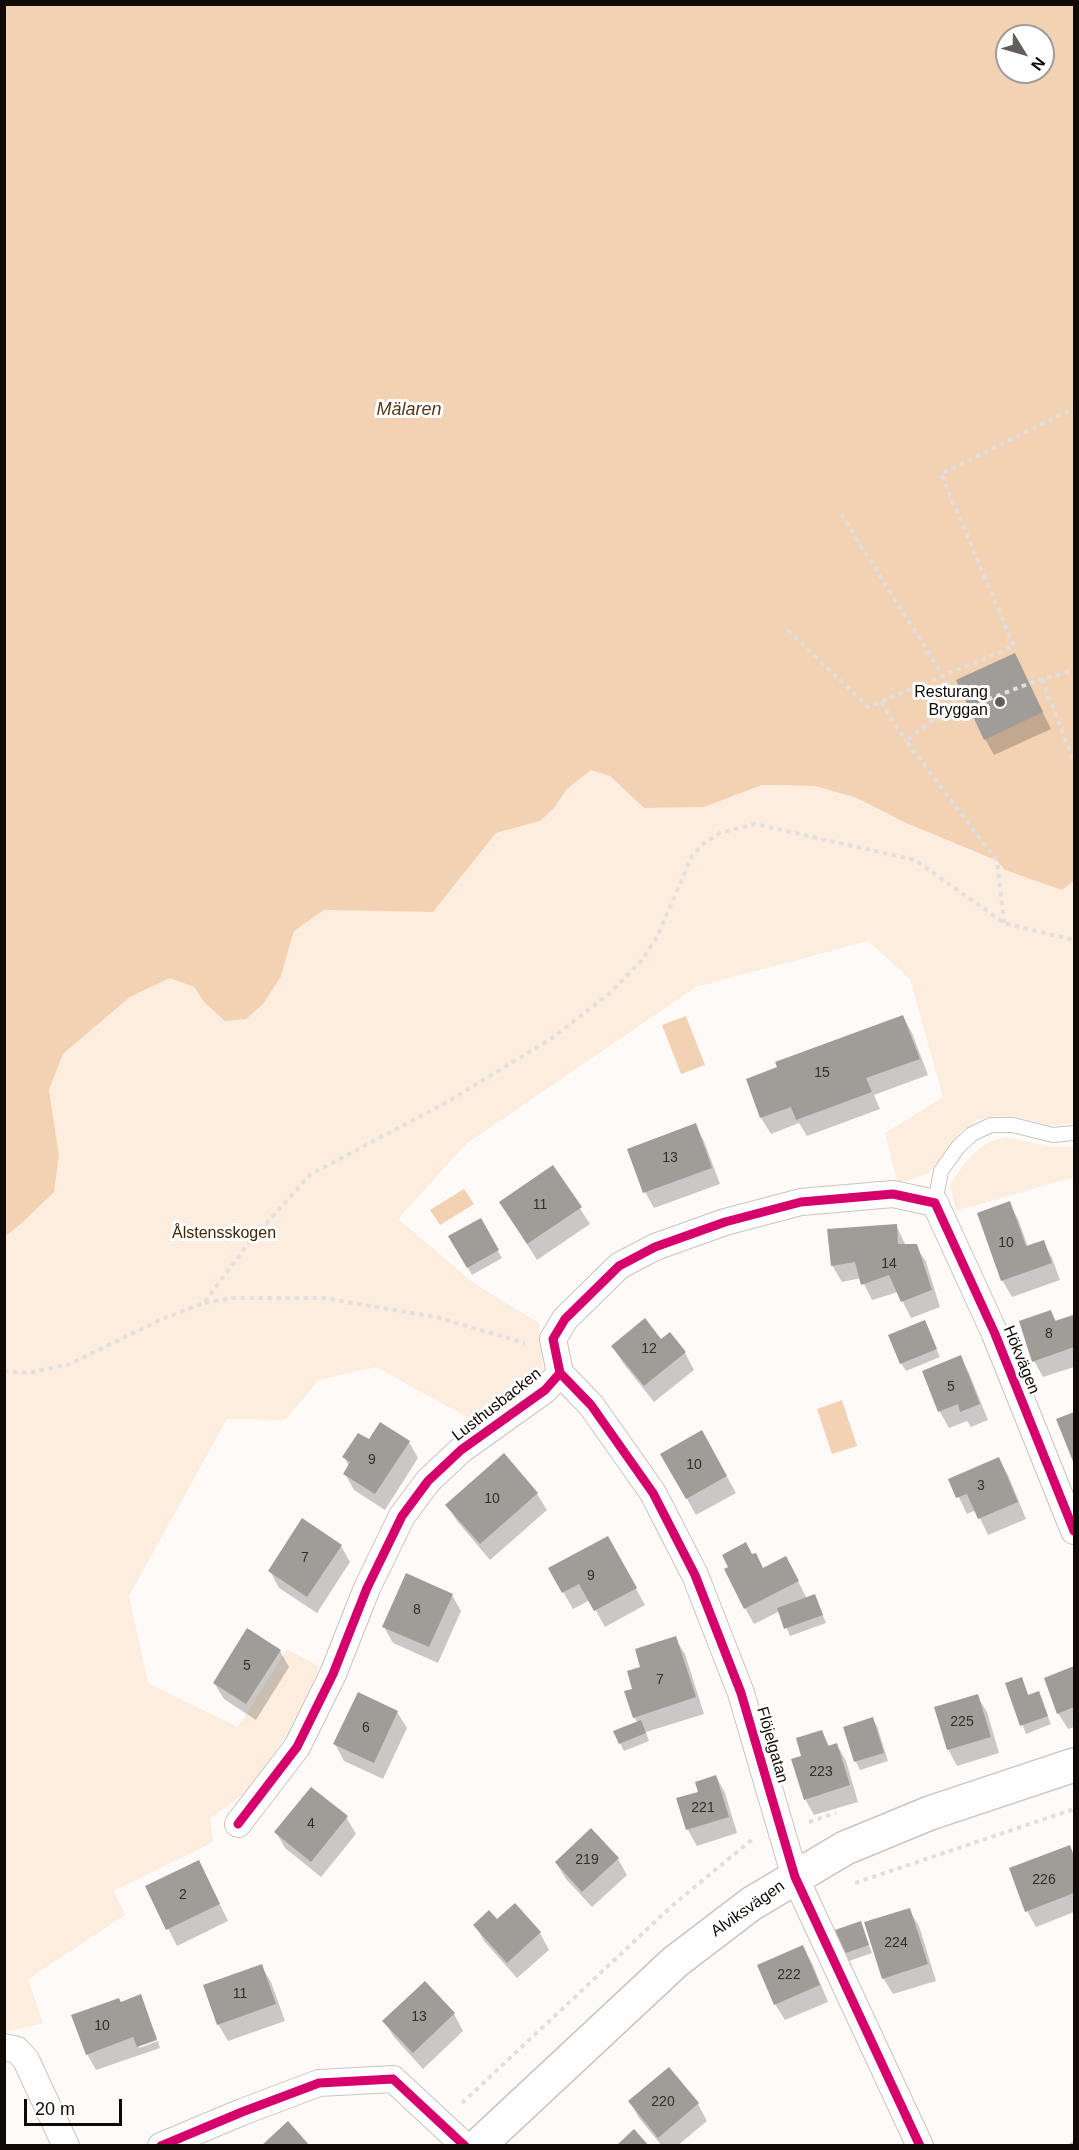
<!DOCTYPE html>
<meta charset="utf-8">
<style>
body{margin:0}
#map{position:relative;width:1079px;height:2150px;overflow:hidden;background:#fdfaf8;font-family:Arial,sans-serif}
canvas{display:block}
.frame{position:absolute;inset:0;border:6px solid #100a06;pointer-events:none}
.north{position:absolute;left:995px;top:24px;width:60px;height:60px;box-sizing:border-box;background:#fff;border:2px solid #9f9d9b;border-radius:50%;rotate:127deg;font-size:16px;font-weight:700;line-height:24px;text-align:center;color:#100a06}
.north::after{content:'';display:block;margin:auto;width:21px;height:27px;background:#635e5b;clip-path:polygon(50% 0,100% 100%,50% 72%,0 100%)}
.scale{position:absolute;left:24px;top:2099px;width:98px;height:27px;box-sizing:border-box;border:3px solid #100a06;border-top:0;padding-left:8px;font-size:18px;line-height:21px;white-space:nowrap;color:#100a06;-webkit-text-stroke:4px #fff;paint-order:stroke}
</style>
<div id="map">
<canvas width="1079" height="2150"></canvas>
<div class="frame"></div>
<div class="north">N</div>
<div class="scale">20 m</div>
</div>
<script>
const c = document.querySelector('canvas').getContext('2d');
c.lineJoin = 'round';
function fillPath(path, color) {
  c.fillStyle = color;
  c.fill(path, 'evenodd');
}
function trace(path, color, width, dash) {
  c.strokeStyle = color;
  c.lineWidth = width;
  c.lineCap = dash ? 'butt' : 'round';
  c.setLineDash(dash || []);
  c.stroke(path);
}
function write(font, color, halo, rows, align = 'center') {
  c.font = font + ' Arial,sans-serif';
  c.lineWidth = 6;
  c.setLineDash([]);
  c.textBaseline = 'middle';
  c.strokeStyle = halo;
  c.fillStyle = color;
  for (const [text, x, y, turn = 0] of rows) {
    c.save();
    c.translate(x, y);
    c.rotate((+turn || 0) * Math.PI / 180);
    c.textAlign = isNaN(turn) ? turn : align;
    if (halo) c.strokeText(text, 0, 0);
    c.fillText(text, 0, 0);
    c.restore();
  }
}
const green = new Path2D(`
 M591 770 610 776 644 808 704 807 762 785 815 786 857 798 906 823 1062 890 1074 881V1123L1054 1126 1017 1117 996 1116 977 1120 961 1132 929 1173 898 1184 885 1133 943 1097 910 979 868 941 696 987 466 1144 398 1219 475 1284 539 1323 543 1370 474 1421 376 1367 319 1380 285 1420 227 1419 129 1596 148 1683 238 1727 287 1649 320 1667 293 1727 246 1793 210 1818 213 1842 114 1891 125 1915 28 1979 43 2023 5 2032V1237L24 1221 54 1191 59 1155 49 1090 63 1054 130 997 170 978 194 987 204 1002 281 976 294 931 324 910 433 912 496 833 540 821 554 808 567 789Z
 M1006 1137 1051 1147H1074V1177L956 1211 950 1185C966 1161 976 1144 1006 1137Z`);
const water = new Path2D(`
 M5 5H1074V881L1062 890 1005 870 997 861 906 823 857 798 815 786 762 785 704 807 644 808 610 776 591 770 567 789 554 808 540 821 496 833 433 912 324 910 294 931 281 976 263 1004 246 1019 225 1021 204 1002 194 987 170 978 130 997 63 1054 49 1090 59 1155 54 1192 24 1221 5 1237ZM1007 36H1043V72H1007Z
 M686 1016 705 1065 681 1074 662 1025Z
 M464 1189 474 1204 440 1225 430 1210Z
 M842 1400 857 1446 832 1454 817 1409Z`);
const shadow = new Path2D(`
 M1014 655 1051 729 994 755 985 739Z
 M903 1017 912 1033 928 1075 874 1095 880 1109 807 1136 799 1123 771 1134 761 1118Z
 M695 1125 704 1141 720 1184 654 1208 645 1192Z
 M553 1167 590 1224 537 1260 501 1203Z
 M1009 1203 1018 1219 1028 1247 1043 1241 1052 1258 1060 1280 1012 1297 1002 1280Z
 M480 1220 502 1258 472 1275 450 1237Z
 M896 1225 906 1246H916L926 1262 940 1307 911 1318 898 1292 872 1300 861 1278 842 1282 832 1265Z
 M1050 1311 1057 1322 1073 1316 1074 1319V1367L1043 1377 1034 1361Z
 M924 1322 940 1357 906 1371 901 1363Z
 M669 1334 685 1353 694 1370 654 1402 623 1363 613 1347 661 1341Z
 M960 1357 969 1373 988 1420 971 1427 967 1421 949 1428 940 1412 924 1372Z
 M1074 1413V1460L1058 1420Z
 M702 1432 736 1493 696 1515 662 1454Z
 M369 1441 409 1442 418 1458 385 1510 354 1490 345 1474 349 1466 344 1457Z
 M504 1455 537 1494 547 1510 490 1560 457 1521 447 1505Z
 M999 1459 1008 1475 1026 1519 988 1535 976 1510 967 1514 950 1479Z
 M608 1538 645 1605 605 1627 590 1600 573 1609 550 1569Z
 M341 1546 350 1562 317 1613 279 1588 270 1571Z
 M752 1556 764 1570 795 1575 807 1599 815 1596 826 1623 790 1636 780 1611 754 1624 745 1608Z
 M452 1595 461 1611 438 1663 393 1643 384 1627Z
 M675 1638 685 1654 704 1714 646 1732 649 1741 624 1751 620 1743 638 1723 634 1717 642 1668Z
 M280 1651 289 1667 256 1720 224 1699 214 1683Z
 M1074 1668V1727L1068 1729 1058 1713 1045 1679Z
 M1021 1679 1029 1696 1038 1693 1051 1724 1026 1734 1007 1684Z
 M977 1696 987 1712 999 1753 957 1766 948 1749Z
 M397 1712 407 1728 383 1779 344 1761 335 1744Z
 M872 1719 877 1726 888 1761 860 1770 856 1762 845 1728Z
 M822 1732 830 1747 837 1745 846 1761 858 1802 814 1815 805 1799 803 1757Z
 M716 1776 725 1793 737 1833 697 1846 688 1830 678 1799 700 1793Z
 M346 1817 356 1834 321 1877 285 1848 276 1832Z
 M1070 1847 1074 1855V1912L1036 1927 1027 1911Z
 M618 1859 627 1875 592 1907 566 1879 556 1863Z
 M207 1878 228 1921 177 1946 147 1887Z
 M909 1910 919 1926 936 1981 893 1994 883 1978Z
 M497 1921 540 1933 549 1950 517 1978 484 1941 475 1925Z
 M860 1922 872 1953 849 1961 844 1953Z
 M803 1947 812 1963 828 2002 785 2020 775 2004Z
 M261 1966 271 1982 285 2021 228 2041 218 2024Z
 M425 1983 454 2014 463 2031 423 2069 394 2037 384 2021Z
 M140 1996 157 2038 139 2045V2048L158 2041 160 2048 96 2070 87 2054 121 2004Z
 M669 2069 698 2104 707 2121 677 2146H662L639 2118 630 2102Z
 M1074 2141V2146H1065Z`);
const building = new Path2D(`
 M1015 653 1043 712 984 740 956 680Z
 M903 1015 920 1059 866 1078 872 1092 796 1120 791 1107 760 1118 746 1079 777 1067 775 1062Z
 M696 1123 712 1168 643 1193 627 1149Z
 M553 1165 582 1207 527 1244 499 1202Z
 M1010 1201 1026 1246 1044 1240 1052 1263 1001 1281 977 1213Z
 M481 1218 499 1250 467 1268 448 1236Z
 M897 1224 898 1244H917L932 1290 901 1302 889 1275 861 1285 855 1262 831 1266 827 1229Z
 M1051 1310 1055 1321 1073 1315 1074 1347 1032 1362 1019 1321Z
 M645 1318 661 1339 670 1332 686 1352 644 1386 611 1346Z
 M925 1320 937 1349 900 1364 888 1335Z
 M961 1355 980 1404 960 1412 958 1404 938 1412 922 1371Z
 M1074 1412V1464L1056 1419Z
 M380 1422 410 1441 375 1494 343 1474 350 1462 342 1457 358 1433 369 1439Z
 M702 1430 727 1476 686 1499 660 1454Z
 M504 1453 538 1493 480 1544 445 1505Z
 M999 1457 1018 1502 978 1519 967 1494 956 1498 948 1479Z
 M302 1518 342 1545 307 1597 268 1571Z
 M608 1536 637 1588 594 1611 579 1584 562 1593 548 1568Z
 M746 1542 752 1554 756 1553 763 1568 786 1556 799 1581 744 1609 724 1569 728 1567 722 1555Z
 M406 1573 453 1594 429 1647 382 1627Z
 M815 1594 823 1615 784 1629 777 1608Z
 M247 1628 281 1650 246 1704 213 1683Z
 M676 1636 696 1697 633 1718 624 1691 632 1689 627 1671 640 1667 635 1649Z
 M1074 1666V1707L1057 1714 1044 1678Z
 M1022 1677 1028 1695 1039 1691 1048 1716 1020 1726 1005 1683Z
 M358 1692 398 1711 374 1763 333 1744Z
 M978 1694 991 1737 947 1750 934 1707Z
 M873 1717 884 1753 854 1762 843 1727Z
 M641 1720 646 1733 619 1744 613 1731Z
 M822 1730 828 1746 837 1743 850 1785 804 1800 791 1759 801 1756 796 1738Z
 M716 1775 729 1817 686 1830 676 1798 698 1792 695 1782Z
 M311 1787 348 1816 311 1862 274 1832Z
 M591 1828 619 1858 582 1892 555 1862Z
 M1070 1845 1074 1856V1893L1025 1912 1009 1868Z
 M199 1860 220 1904 166 1930 145 1886Z
 M515 1903 541 1932 507 1963 473 1925 489 1910 497 1919Z
 M910 1908 928 1964 882 1979 864 1922Z
 M861 1921 869 1945 843 1954 835 1930Z
 M803 1945 820 1985 774 2005 757 1965Z
 M262 1964 276 2004 217 2025 203 1985Z
 M425 1981 455 2013 413 2053 382 2021Z
 M141 1994 157 2040 137 2047 133 2037 86 2055 71 2015 119 1998 121 2002Z
 M669 2067 699 2103 658 2138 628 2101Z
 M288 2121 310 2146H261Z
 M634 2129 649 2146H616Z`);
const path = new Path2D(`
 M841 514 943 676 959 711
 M788 630 868 707 1014 646 941 474 1074 408
 M1042 679 1074 762
 M881 702 906 741
 M1004 923 997 861 906 741 930 722 1033 682 1074 670
 M205 1303 232 1298H323L436 1317 525 1343
 M4 1371 28 1373 70 1364 162 1319 204 1303 251 1240 311 1174 442 1105 552 1038 610 993 641 961 656 939 692 856 704 843 720 833 755 824 915 860 1004 923 1074 940
 M809 1822 836 1813
 M855 1883 1074 1809
 M462 2103 674 1904 754 1838`);
const service = new Path2D(`
 M935 1203 941 1171 958 1147 972 1134 991 1125H1013L1053 1135 1074 1133`);
const minor = new Path2D(`
 M560 1373 591 1405 653 1493 695 1575 741 1693 795 1877 920 2146
 M238 1824 297 1747 333 1674 367 1588 402 1516 428 1481 461 1450 545 1390 560 1373 553 1339 565 1319 619 1266 655 1247 725 1222 801 1202 893 1194 935 1203 995 1334 1074 1531
 M4 2047 17 2050 26 2060 66 2146
 M161 2146 242 2112 319 2083 393 2079 465 2146`);
const tertiary = new Path2D(`
 M478 2146 675 1962 751 1904 845 1848 930 1813 1074 1765`);
const cycleway = new Path2D(`
 M560 1373 591 1405 653 1493 695 1575 741 1693 795 1877 920 2146
 M238 1824 297 1747 333 1674 367 1588 402 1516 428 1481 461 1450 545 1390 560 1373 553 1339 565 1319 619 1266 655 1247 725 1222 801 1202 893 1194 935 1203 995 1334 1074 1531
 M161 2146 242 2112 319 2083 393 2079 465 2146`);
const markers = [
 [1000,702,6,"#635e5b"]
];
const numberNames = [
 ["15",822,1073],
 ["13",670,1158],
 ["11",540,1205],
 ["10",1006,1243],
 ["14",889,1264],
 ["8",1049,1334],
 ["12",649,1349],
 ["5",951,1387],
 ["9",372,1460],
 ["10",694,1465],
 ["3",981,1486],
 ["10",492,1499],
 ["7",305,1558],
 ["9",591,1576],
 ["8",417,1610],
 ["5",247,1666],
 ["7",660,1680],
 ["225",962,1722],
 ["6",366,1728],
 ["223",821,1772],
 ["221",703,1808],
 ["4",311,1824],
 ["219",587,1860],
 ["226",1044,1880],
 ["2",183,1895],
 ["224",896,1943],
 ["222",789,1975],
 ["11",240,1994],
 ["13",419,2017],
 ["10",102,2026],
 ["220",663,2102]
];
const poiNames = [
 ["Resturang",988,693],
 ["Bryggan",988,711]
];
const parkNames = [
 ["Ålstensskogen",224,1234]
];
const streetNames = [
 ["Hökvägen",1021,1360,68],
 ["Lusthusbacken",497,1405,-38],
 ["Flöjelgatan",772,1745,74],
 ["Alviksvägen",748,1909,-35]
];
const waterNames = [
 ["Mälaren",409,410]
];
fillPath(green, '#fdedde');
fillPath(water, '#f2d2b3');
fillPath(shadow, '#0003');
fillPath(building, '#a09c98');
trace(service, '#c9c4c0', 16);
trace(minor, '#c9c4c0', 28);
trace(tertiary, '#c9c4c0', 36);
trace(path, '#e1e0df', 4, [4.5, 4.5]);
trace(service, '#fffefe', 14);
trace(minor, '#fffefe', 26);
trace(tertiary, '#fffefe', 33);
trace(cycleway, '#d6006c', 9);
for (const [x, y, r, color] of markers) {
  const dot = new Path2D();
  dot.arc(x, y, r, 0, 2 * Math.PI);
  c.fillStyle = color;
  c.fill(dot);
  trace(dot, '#fff', 2);
}
write('14px', '#342e2a', null, numberNames);
write('16px', '#100a06', '#fff', poiNames, 'right');
write('16px', '#412401', '#fff', parkNames);
write('16px', '#100a06', '#fff', streetNames);
write('italic 18px', '#573817', '#fff', waterNames);
</script>
